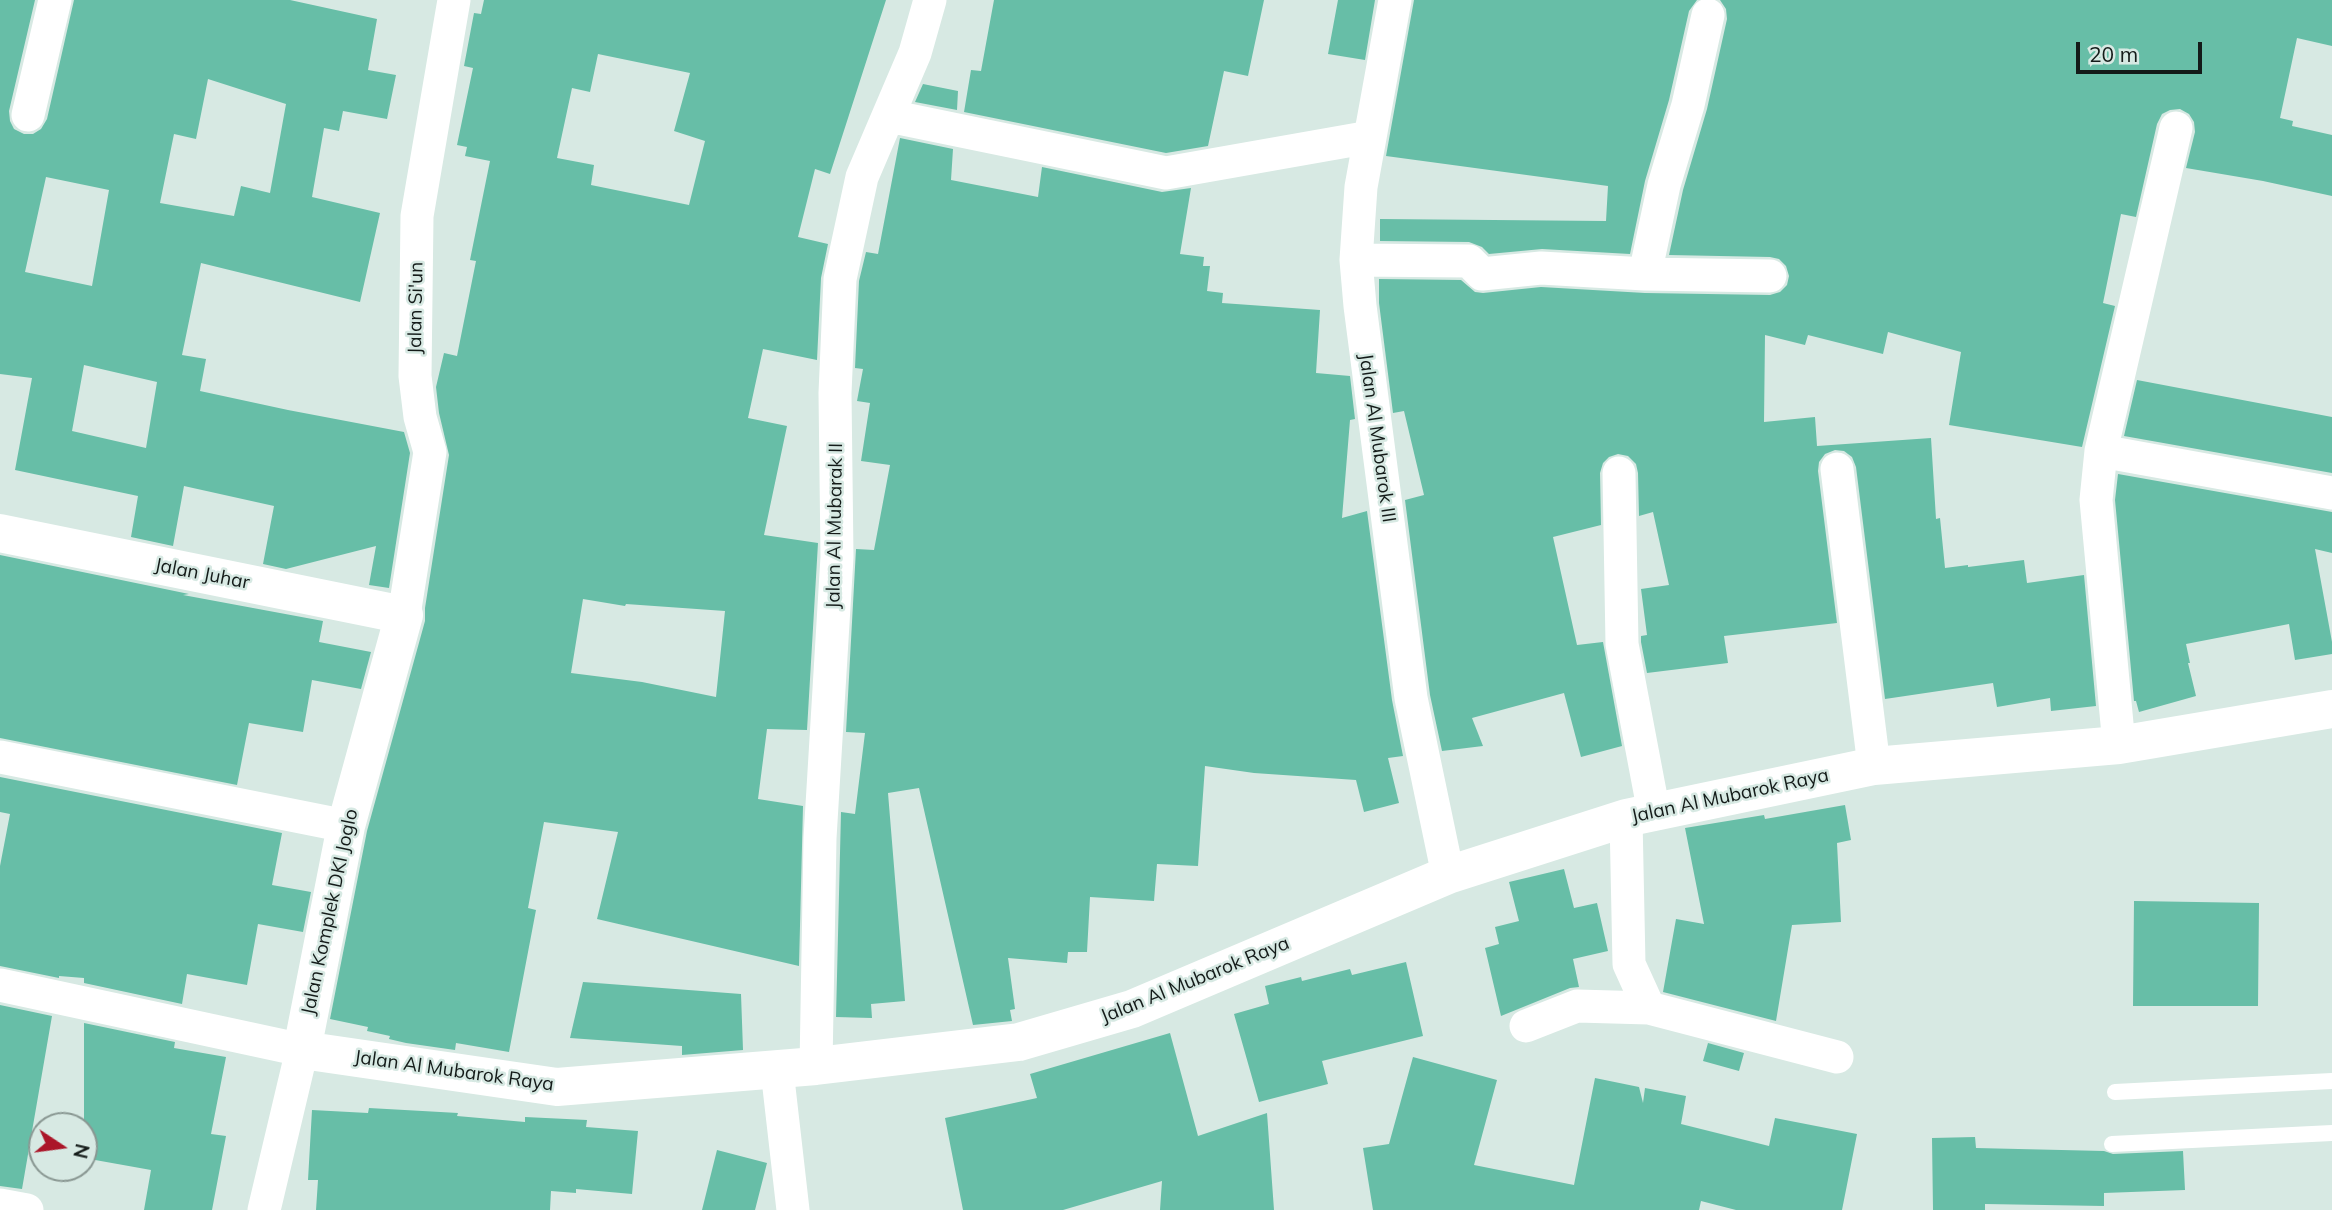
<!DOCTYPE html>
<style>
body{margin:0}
#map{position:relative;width:2332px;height:1210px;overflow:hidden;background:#d7e9e3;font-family:Mulish,sans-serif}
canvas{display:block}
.north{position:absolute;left:28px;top:1112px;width:70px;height:70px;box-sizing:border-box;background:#d7e9e3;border:2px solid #899792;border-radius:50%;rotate:103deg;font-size:19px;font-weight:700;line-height:28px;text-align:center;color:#141b19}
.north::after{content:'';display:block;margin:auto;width:24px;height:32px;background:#ab1629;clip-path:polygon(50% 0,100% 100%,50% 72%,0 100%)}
.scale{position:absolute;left:2076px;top:42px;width:126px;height:32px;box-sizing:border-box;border:4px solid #141b19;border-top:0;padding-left:9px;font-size:21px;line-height:24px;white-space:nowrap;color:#141b19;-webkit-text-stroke:5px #d7e9e3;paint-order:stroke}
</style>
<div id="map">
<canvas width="2332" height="1210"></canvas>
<div class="north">N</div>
<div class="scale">20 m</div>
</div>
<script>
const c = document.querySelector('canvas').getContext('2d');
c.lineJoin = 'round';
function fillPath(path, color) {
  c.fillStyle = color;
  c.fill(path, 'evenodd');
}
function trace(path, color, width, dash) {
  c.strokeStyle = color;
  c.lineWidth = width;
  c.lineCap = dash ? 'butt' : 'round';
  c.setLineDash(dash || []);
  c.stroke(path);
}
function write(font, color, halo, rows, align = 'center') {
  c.font = font + ' Mulish,sans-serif';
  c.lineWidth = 5;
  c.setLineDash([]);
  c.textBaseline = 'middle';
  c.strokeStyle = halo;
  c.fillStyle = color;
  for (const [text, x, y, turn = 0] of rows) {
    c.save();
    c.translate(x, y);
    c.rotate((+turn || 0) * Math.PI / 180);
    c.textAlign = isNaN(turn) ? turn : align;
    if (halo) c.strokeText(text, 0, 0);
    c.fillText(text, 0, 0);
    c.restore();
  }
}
const building = new Path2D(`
 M0 0H35L9 111 10 121 14 129 24 134H33L41 129 47 119 74 0H290L377 19 368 70 396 75 387 119 343 111 339 131 324 128 312 197 380 213 360 302 201 263 182 355 206 359 200 391 288 410 404 432 410 453 389 588 369 585 376 546 286 569 263 564 274 506 184 486 173 546 131 537 138 496 15 470 32 378 0 374ZM208 79 286 104 270 193 241 186 234 216 160 203 174 134 196 139ZM46 177 109 190 92 286 25 272ZM84 365 157 382 146 448 72 431Z
 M484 0H886L830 174 815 169 798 237 828 244 821 278 817 360 763 349 748 418 787 426 764 535 818 543 807 730 767 729 758 799 803 806 799 966 597 919 618 832 544 822 528 908 536 910 509 1052 456 1043 455 1050 406 1043 389 1039 390 1036 367 1031 368 1027 330 1019 367 831 425 621V608L449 455 439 413 436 387 444 353 457 356 476 261 470 260 490 161 465 156 467 147 457 145 473 68 464 66 474 13 481 14ZM598 54 690 73 674 131 705 141 689 205 591 185 594 165 557 158 572 88 590 92ZM583 599 625 606 626 604 725 611 716 697 642 682 571 673Z
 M994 0H1264L1248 76 1224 71 1208 146 1166 153 964 112 971 70 981 71Z
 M1338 0H1375L1365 60 1328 54Z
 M1414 0H1697L1689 11 1669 100 1645 181 1630 254 1542 249 1489 254 1482 247 1469 242 1380 241V219L1606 221 1608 186 1386 156Z
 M1720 0H2332V46L2297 38 2280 118 2293 121 2292 126 2332 135V196L2263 181 2186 168 2195 132 2194 122 2189 114 2180 109 2170 110 2162 114 2157 124 2136 217 2121 214 2103 303 2115 306 2082 447 1949 425 1961 352 1888 332 1883 354 1808 335 1805 345 1765 335 1764 422 1815 417 1817 446 1931 438 1936 519 1940 518 1945 568 1968 565V567L2024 560 2027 583 2084 575 2096 706 2051 711 2050 698 1997 707 1993 683 1885 699 1856 467 1852 457 1844 451 1835 450 1825 454 1819 462 1818 471 1837 623 1724 636 1728 663 1647 673 1641 642V636L1647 635 1641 589 1669 585 1653 512 1639 516 1638 473 1636 464 1628 456 1618 454 1609 457 1603 463 1600 473 1601 525 1553 537 1577 645 1603 642 1622 746 1581 757 1564 693 1472 718 1483 746 1442 751 1430 695 1405 500 1424 495 1404 411 1393 413 1379 303V279L1461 280 1475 292 1483 293 1541 287 1645 293 1770 295 1780 292 1787 285 1789 276 1786 266 1779 259 1770 257 1669 255 1683 190 1707 109 1727 19 1726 9Z
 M923 84 958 91 957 110 915 102Z
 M900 138 953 149 951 180 1038 197 1042 167 1162 192 1191 188 1180 254 1204 257 1203 266H1210L1207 291 1223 293 1222 303 1320 310 1316 373 1350 376 1355 419 1350 420 1342 518 1367 511 1392 700 1403 756 1388 758 1399 803 1364 812 1356 780 1254 773 1205 766 1198 866 1157 864 1154 901 1090 897 1087 952H1068L1067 963 1008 958 1015 1009 1010 1010 1012 1021 973 1025 919 788 888 793 905 1001 871 1004 872 1018 836 1017 841 812 855 814 865 733 846 732 856 549 874 550 890 465 861 461 870 403 857 401 863 369 855 368 859 281 866 252 878 254Z
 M2137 380 2332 417V473L2124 436Z
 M2118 474 2332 512V553L2315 549 2332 642V654L2295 660 2289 624 2186 644 2190 663H2188L2196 696 2139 712 2136 701H2134L2115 500Z
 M0 555 189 594 183 595 323 621 319 642 371 652 361 689 312 680 303 732 249 723 237 785 0 738Z
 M0 777 282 833 272 885 311 892 303 932 258 924 247 985 187 974 182 1004 84 983V978L59 976V978L0 966V866L10 814 0 812Z
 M1845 805 1851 840 1837 843 1841 922 1792 925 1776 1021 1663 992 1676 919 1704 924 1685 828 1764 815 1765 819Z
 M1564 869 1574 908 1597 903 1608 951 1573 959 1579 987 1570 988 1501 1016 1485 948 1499 944 1495 927 1519 921 1509 882Z
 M2134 901 2259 903 2258 1006H2133Z
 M1406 962 1423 1036 1322 1061 1328 1084 1259 1102 1234 1014 1269 1004 1265 986 1301 977 1302 981 1350 969 1352 975Z
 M583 982 741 994 743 1050 682 1055V1046L570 1038Z
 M0 1005 52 1016 22 1189 0 1186Z
 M84 1023 175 1042 174 1048 226 1057 211 1134 226 1136 212 1210H144L151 1170 84 1158Z
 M1170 1033 1198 1136 1267 1113 1274 1210H1160L1162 1181 1063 1210H963L945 1118 1037 1098 1030 1074Z
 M1708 1043 1744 1053 1739 1071 1703 1061Z
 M1413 1057 1497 1080 1474 1165 1574 1185 1595 1078 1639 1087 1643 1103 1645 1088 1686 1096 1681 1124 1769 1146 1775 1118 1857 1134 1842 1210H1736L1701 1201 1699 1210H1373L1363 1148 1389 1144Z
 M369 1108 458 1113 457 1116 525 1122V1117L587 1120 586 1127 638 1131 632 1194 576 1189V1193L551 1191 550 1210H316L318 1180H308L312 1110 368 1113Z
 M1975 1137 1976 1148 2104 1151 2113 1154 2183 1151 2185 1190 2104 1193V1206L1985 1204V1210H1933L1932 1138Z
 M717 1150 767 1163 755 1210H702Z`);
const service = new Path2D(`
 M2115 1092 2332 1081
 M2112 1144 2332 1133`);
const minor = new Path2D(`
 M1395 0 1361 187 1356 260 1360 306 1411 698 1448 875
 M28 115 55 0
 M889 116 1166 173 1370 137
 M1356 260 1469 261 1482 274 1541 268 1645 274 1770 276
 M1645 274 1664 185 1688 105 1708 15
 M2101 451 2332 493
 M1837 469 1874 766
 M1619 473 1622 644 1654 813
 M404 615 430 452 420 417 415 376 417 216 454 0
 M2119 745 2096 500 2101 451 2176 128
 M0 757 346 826
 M1626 818 1629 964 1649 1008
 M0 985 302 1050 264 1210
 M1526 1026 1577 1006 1649 1008 1837 1057
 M816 1066 820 838 837 557 835 393 840 279 862 177 915 53 930 0
 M777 1070 793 1210
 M0 1205 27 1210`);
const tertiary = new Path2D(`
 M0 533 404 615 346 826 302 1050 557 1087 816 1066 1019 1042 1132 1009 1448 875 1626 818 1874 766 2119 745 2332 709`);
const streetNames = [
 ["Jalan Si'un",416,308,-89],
 ["Jalan Al Mubarok III",1377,438,82],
 ["Jalan Al Mubarak II",835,526,-89],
 ["Jalan Juhar",202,574,11],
 ["Jalan Al Mubarok Raya",1730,796,-12],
 ["Jalan Komplek DKI Joglo",330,912,-78],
 ["Jalan Al Mubarok Raya",1195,980,-22],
 ["Jalan Al Mubarok Raya",454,1071,8]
];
fillPath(building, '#67bea7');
trace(service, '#fff', 16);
trace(minor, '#fff', 33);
trace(tertiary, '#fff', 38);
write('19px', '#141b19', '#d7e9e3', streetNames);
</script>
